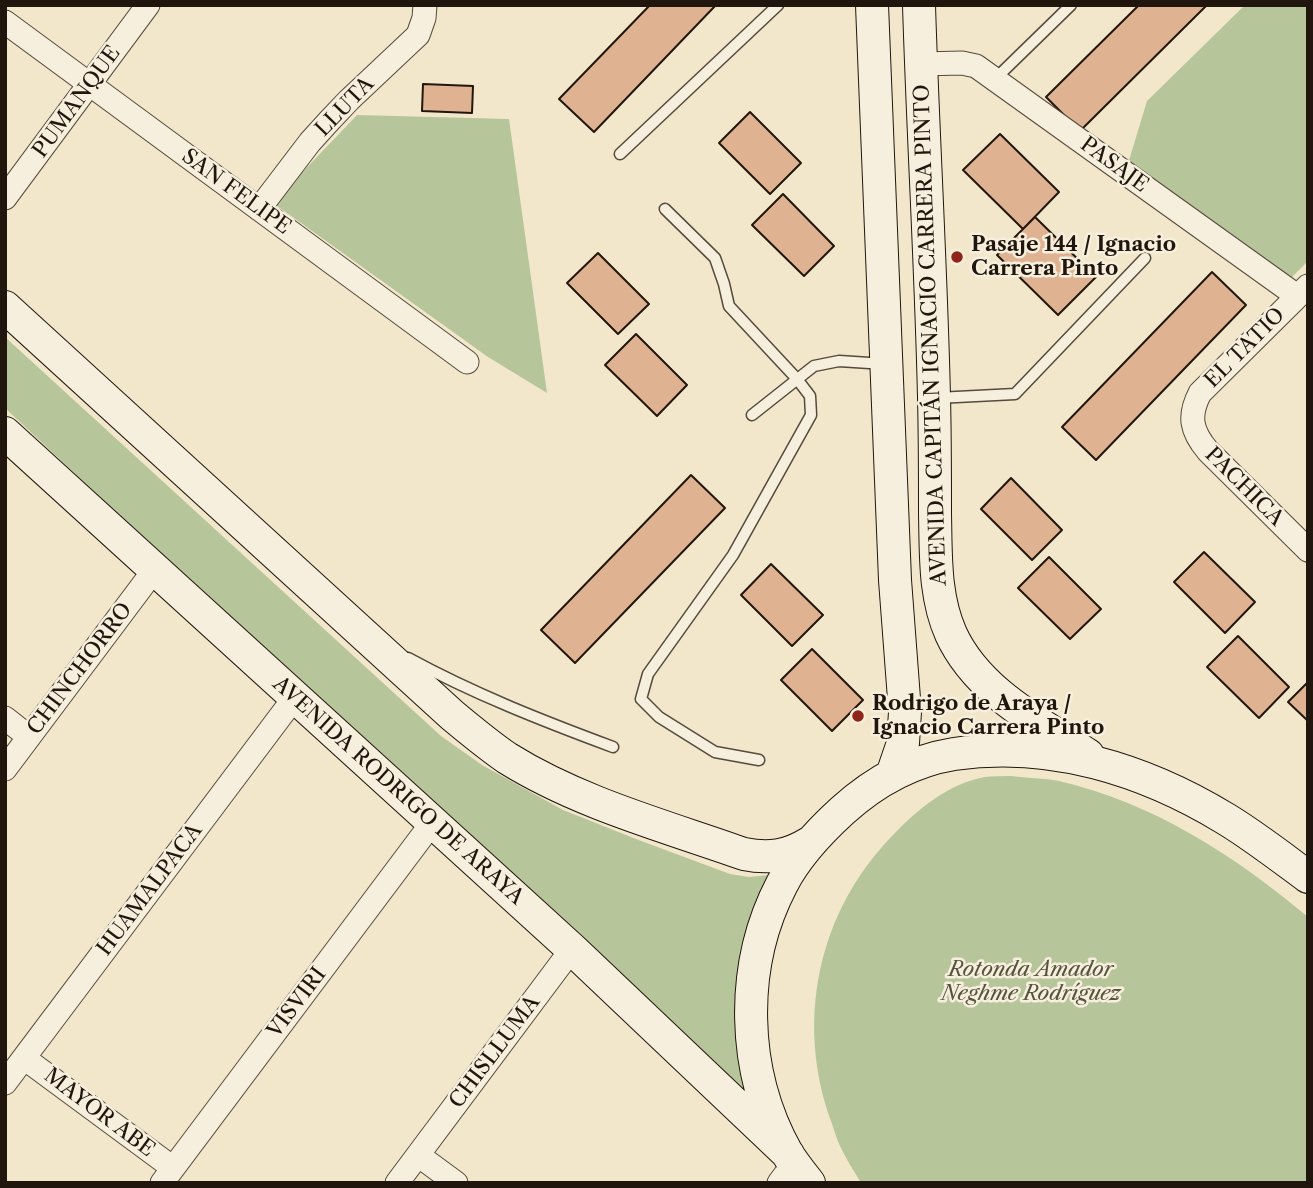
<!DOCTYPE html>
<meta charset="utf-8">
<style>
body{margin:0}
#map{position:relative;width:1313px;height:1188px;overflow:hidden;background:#f2e7ca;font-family:"Libre Caslon Text",serif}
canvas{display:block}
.frame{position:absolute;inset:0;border:7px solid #21160d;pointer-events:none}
</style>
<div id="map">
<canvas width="1313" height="1188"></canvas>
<div class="frame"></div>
</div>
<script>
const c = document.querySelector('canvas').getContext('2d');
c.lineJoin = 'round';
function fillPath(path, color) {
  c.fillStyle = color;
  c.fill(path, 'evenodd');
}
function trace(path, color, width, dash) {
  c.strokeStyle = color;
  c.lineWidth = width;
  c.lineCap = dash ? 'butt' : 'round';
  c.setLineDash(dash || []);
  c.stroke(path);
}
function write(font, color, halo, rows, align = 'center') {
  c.font = font + ' "Libre Caslon Text",serif';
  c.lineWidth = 5;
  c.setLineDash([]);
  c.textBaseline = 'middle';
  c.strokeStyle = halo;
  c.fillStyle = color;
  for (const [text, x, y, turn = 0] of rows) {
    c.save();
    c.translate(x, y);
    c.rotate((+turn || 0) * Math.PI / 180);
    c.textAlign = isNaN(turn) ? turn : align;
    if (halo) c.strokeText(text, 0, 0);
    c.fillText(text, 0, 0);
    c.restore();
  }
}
const green = new Path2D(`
 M1245 5H1308V261L1291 278 1127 167 1147 101Z
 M357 115 509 119 547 393 488 357 273 203Z
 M5 337 441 736 482 765 563 810 636 839 730 874 749 877 770 875 740 966 736 997 737 1025 747 1102 580 933 302 687 5 408Z
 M1011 776C1027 778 1044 778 1059 781 1154 803 1235 856 1308 917V1183H861C854 1171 846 1159 840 1146 836 1138 834 1129 831 1121 795 1021 818 912 892 836 917 810 947 784 985 777 993 776 1003 776 1011 776Z`);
const building = new Path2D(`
 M650 5H716L594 132 559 99Z
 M1139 5H1207L1080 131 1046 97Z
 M423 84 473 86 472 113 422 111Z
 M750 112 801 163 770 194 719 143Z
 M1000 134 1059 192 1023 229 963 170Z
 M783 194 834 246 804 276 752 225Z
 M1035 217 1096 277 1058 315 997 255Z
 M598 253 649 304 618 334 567 283Z
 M1212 272 1246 305 1096 460 1062 427Z
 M636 334 687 385 657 416 605 365Z
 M691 475 725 508 575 663 541 630Z
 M1011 478 1062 530 1032 560 981 509Z
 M1204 552 1255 602 1225 633 1174 582Z
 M1049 557 1101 609 1070 639 1018 588Z
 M771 564 823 615 792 646 741 595Z
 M1238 636 1289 687 1259 718 1207 667Z
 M812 649 863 700 832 731 781 680Z
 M1308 682V721L1288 702Z`);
const lane = new Path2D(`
 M994 80 1071 5
 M620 154 778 5
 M665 209 715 258 724 284 729 306 797 379 810 396 811 415 733 555 648 674 641 699 659 717 715 752 759 760
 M937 398 1015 394 1145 258
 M752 415 814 366 839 361 885 364
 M408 658C474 694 543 721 613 747`);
const street = new Path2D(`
 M5 22 467 362
 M921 64 962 63 976 66 1297 296
 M5 198 148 5
 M259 209 310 142 330 120 349 100 418 35 424 18 425 5
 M1308 286 1200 393C1188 416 1191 431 1208 451L1308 550
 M5 718 29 737
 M5 769 155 569
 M24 1058 173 1168
 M5 1083 295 697
 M418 1155 456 1183
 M162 1183 432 823
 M397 1183 572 949
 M779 1183 785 1175 797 1167`);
const secondary = new Path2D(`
 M872 5 895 580 905 712 903 743 892 775
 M919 5C923 136 931 266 934 397 935 436 935 475 935 514 936 554 934 596 951 634 977 691 1038 722 1088 755
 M5 307 452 715C470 730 488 745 507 758 579 803 665 826 744 854 769 859 788 856 809 843
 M5 433 572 949 788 1154
 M809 1183C801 1173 793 1163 787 1153 741 1071 739 966 782 884 797 855 819 832 842 811 874 782 911 761 954 754 1050 740 1144 769 1226 819 1254 836 1281 857 1308 877`);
const markers = [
 [957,257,7,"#8f2418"],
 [858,716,7,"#8f2418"]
];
const streetNames = [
 ["PUMANQUE",77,102,-54],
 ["LLUTA",345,107,-46],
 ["PASAJE",1114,165,36],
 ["SAN FELIPE",236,192,36],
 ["AVENIDA CAPITÁN IGNACIO CARRERA PINTO",931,335,-92],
 ["EL TATIO",1245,348,-45],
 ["PACHICA",1244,487,45],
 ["CHINCHORRO",80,669,-53],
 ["AVENIDA RODRIGO DE ARAYA",398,791,42],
 ["HUAMALPACA",150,890,-53],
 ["VISVIRI",297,1003,-53],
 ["CHISLLUMA",495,1052,-53],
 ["MAYOR ABE",99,1113,37]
];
const poiNames = [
 ["Pasaje 144 / Ignacio",971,245],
 ["Carrera Pinto",971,269],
 ["Rodrigo de Araya /",872,704],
 ["Ignacio Carrera Pinto",872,728]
];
const parkNames = [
 ["Rotonda Amador",1031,970],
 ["Neghme Rodríguez",1031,994]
];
fillPath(green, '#b7c69a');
fillPath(building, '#dfb291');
trace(building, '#21160d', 2);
trace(lane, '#554a3c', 13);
trace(street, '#554a3c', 25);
trace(secondary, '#21160d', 34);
trace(lane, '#f7efdd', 10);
trace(street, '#f7efdd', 23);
trace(secondary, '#f7efdd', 32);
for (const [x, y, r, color] of markers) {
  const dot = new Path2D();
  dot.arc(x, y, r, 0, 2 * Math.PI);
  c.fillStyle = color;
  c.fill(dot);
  trace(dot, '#f7efdd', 2.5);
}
write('21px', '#21160d', '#f7efdd', streetNames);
write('bold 21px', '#21160d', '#f7efdd', poiNames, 'left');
write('italic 21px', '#56543e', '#f7efdd', parkNames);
</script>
